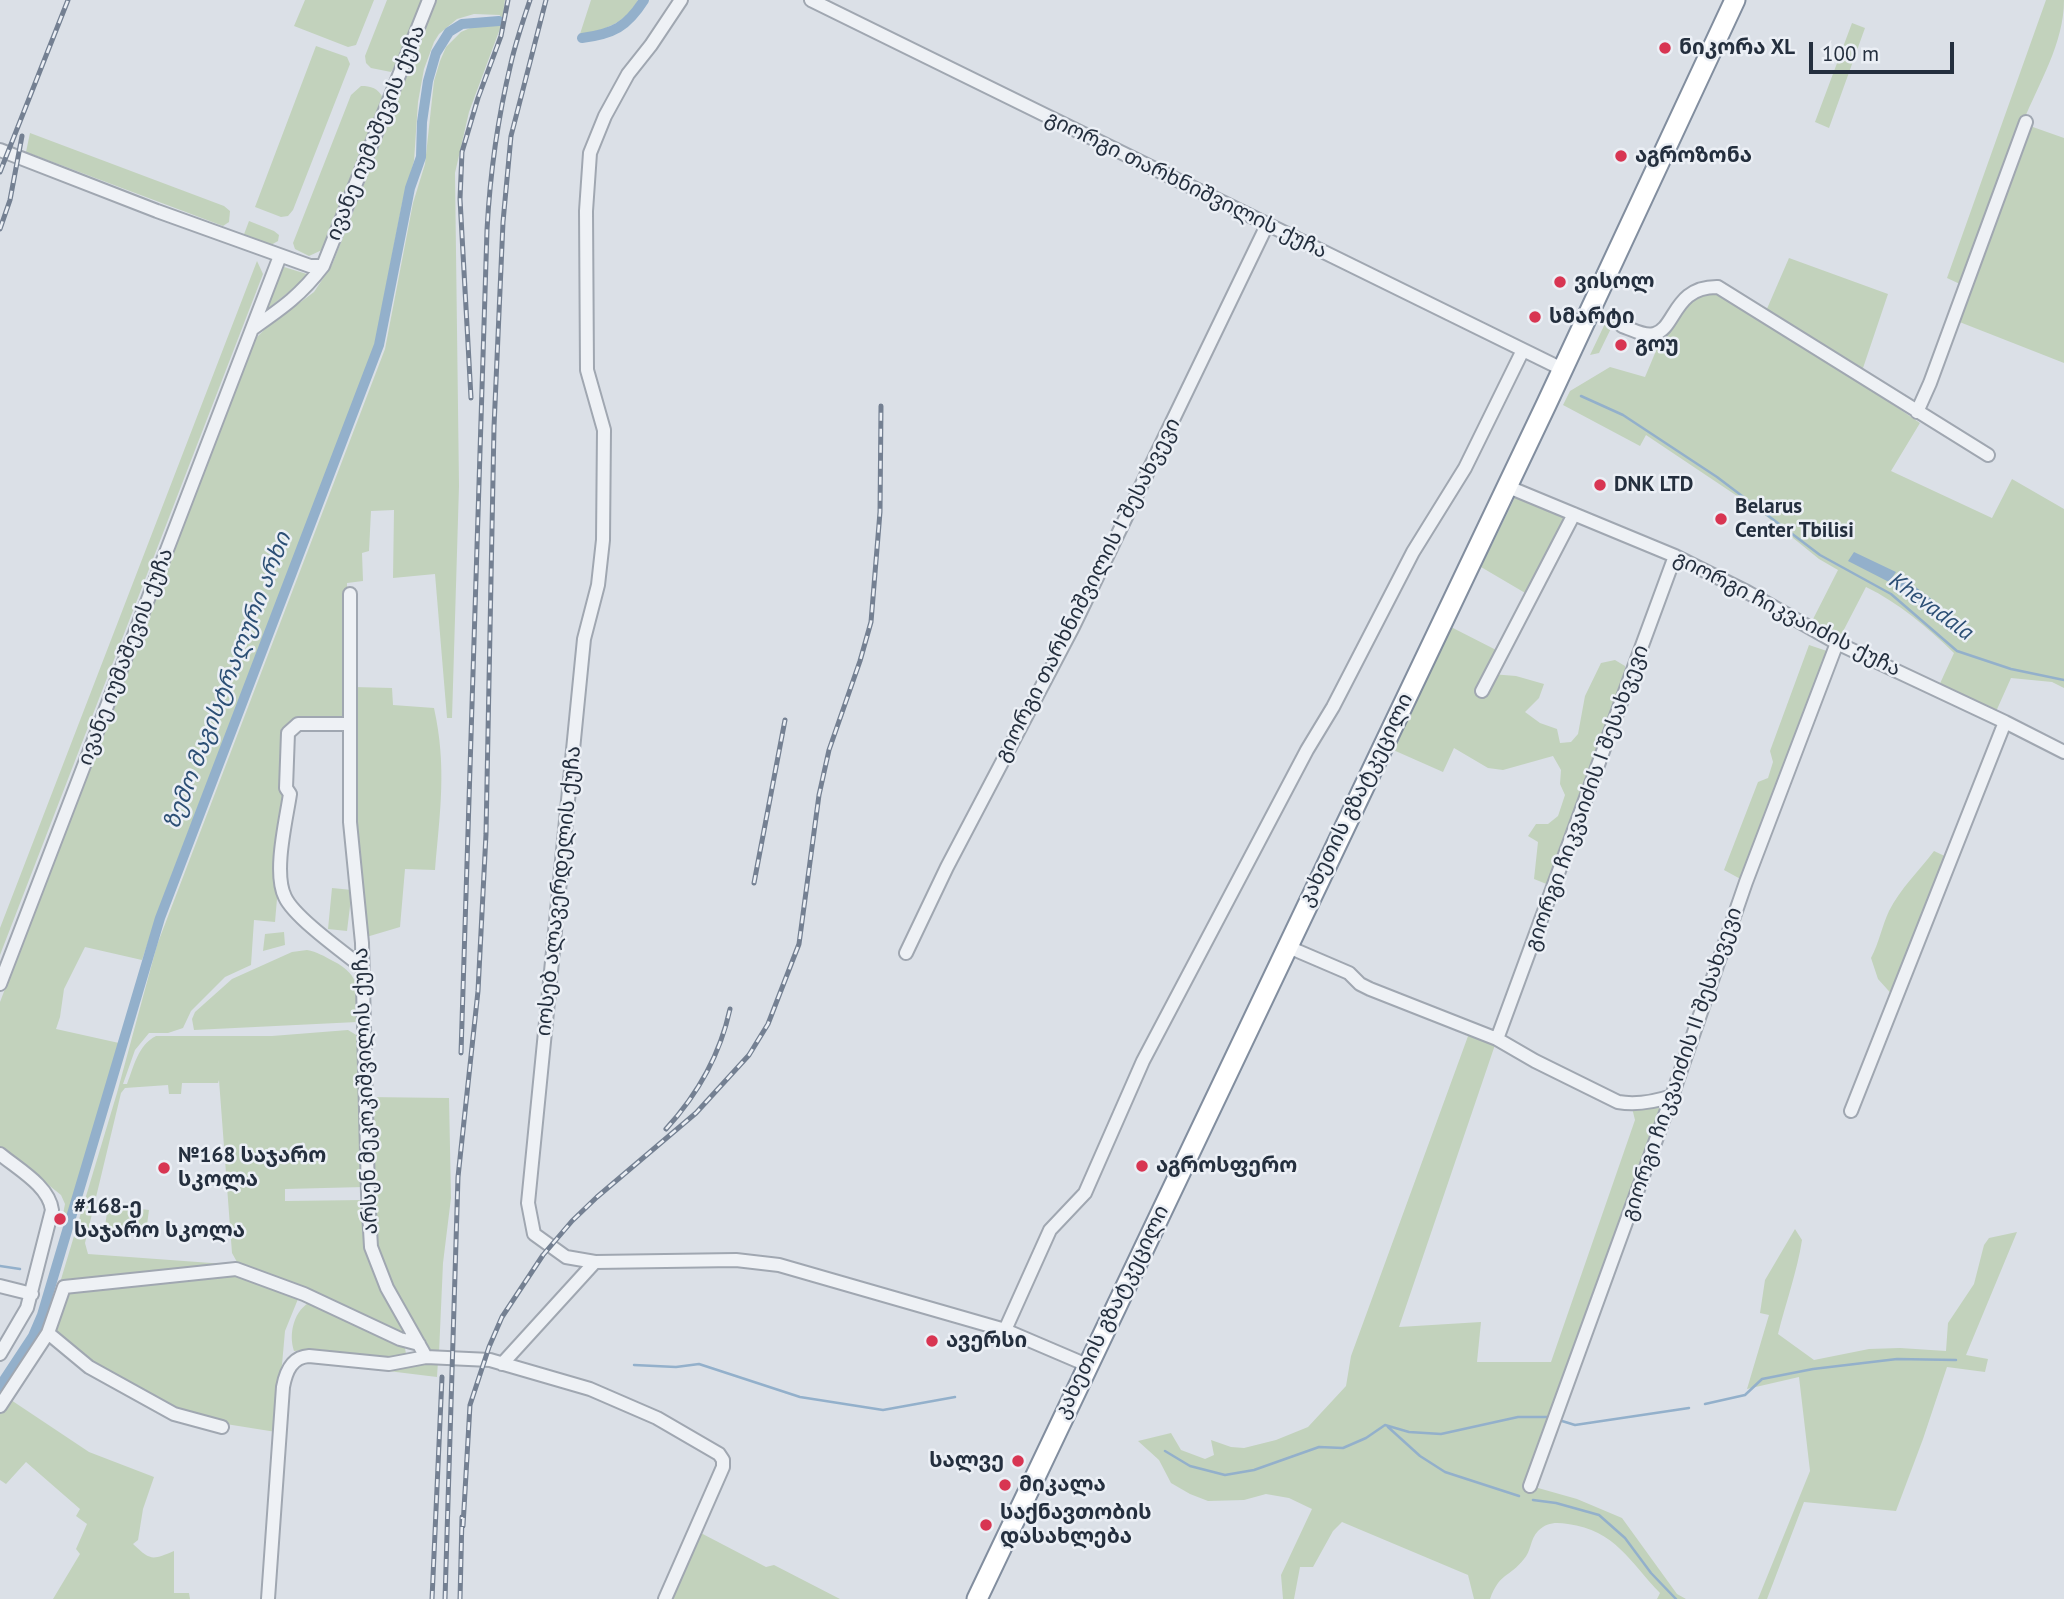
<!DOCTYPE html>
<meta charset="utf-8">
<style>
body{margin:0}
#map{position:relative;width:2064px;height:1599px;overflow:hidden;background:#dbe0e7;font-family:"PT Sans",sans-serif}
canvas{display:block}
.scale{position:absolute;left:1809px;top:42px;width:145px;height:32px;box-sizing:border-box;border:4px solid #242f3e;border-top:0;padding-left:9px;font-size:21px;line-height:24px;white-space:nowrap;color:#242f3e;-webkit-text-stroke:5px #ebeff5;paint-order:stroke}
</style>
<div id="map">
<canvas width="2064" height="1599"></canvas>
<div class="scale">100 m</div>
</div>
<script>
const c = document.querySelector('canvas').getContext('2d');
c.lineJoin = 'round';
function fillPath(path, color) {
  c.fillStyle = color;
  c.fill(path, 'evenodd');
}
function trace(path, color, width, dash) {
  c.strokeStyle = color;
  c.lineWidth = width;
  c.lineCap = dash ? 'butt' : 'round';
  c.setLineDash(dash || []);
  c.stroke(path);
}
function write(font, color, halo, rows, align = 'center') {
  c.font = font + ' "PT Sans","Noto Sans Georgian",sans-serif';
  c.lineWidth = 5;
  c.setLineDash([]);
  c.textBaseline = 'middle';
  c.strokeStyle = halo;
  c.fillStyle = color;
  for (const [text, x, y, turn = 0] of rows) {
    c.save();
    c.translate(x, y);
    c.rotate((+turn || 0) * Math.PI / 180);
    c.textAlign = isNaN(turn) ? turn : align;
    if (halo) c.strokeText(text, 0, 0);
    c.fillText(text, 0, 0);
    c.restore();
  }
}
const green = new Path2D(`
 M305 0H374L356 45 348 47 294 26Z
 M387 0H422L397 63 391 72 371 68 366 63 365 56Z
 M437 0H505L501 26 469 112 455 173 459 486 452 718H447L435 574 393 578 394 510 371 511 369 551 362 553 363 581 347 583V719L291 720 281 730V785L286 794 275 922 254 920 251 965 225 977 191 1011 183 1028 168 1033H149L135 1050 123 1084H127C134 1066 138 1045 156 1036H272L348 1030 358 1036 364 1187 285 1189V1201L364 1200 366 1252 372 1270 406 1329 404 1335 317 1293 237 1262 232 1253 219 1080 218 1083H182L181 1094H169L168 1085 125 1088 121 1093 85 1243 88 1254 225 1264 59 1286 117 1093 157 945 385 349 413 203 425 164 434 81 440 61 446 47 461 32 477 25 498 26 500 15 474 14 457 19 439 34 434 42 424 69 418 102 414 161 402 204 375 344 163 898 142 960 85 947 64 989 60 1017 56 1029 119 1043 68 1215 63 1214 65 1204 61 1195 0 1146V1002L253 341 266 328 314 292 332 265Z
 M591 0H638C628 21 603 32 580 34Z
 M2046 0H2064C2064 43 2039 83 2023 122 2002 176 1983 231 1962 285L1947 278Z
 M1852 23 1865 28 1829 128 1815 122Z
 M316 46 347 57 350 64 293 210 288 216 281 217 255 207Z
 M361 86C371 86 378 88 383 98L382 102 328 240 322 250 309 256 295 249 293 243 351 95Z
 M2030 126 2064 138V363L1957 321Z
 M30 133 224 206 230 211 229 222 223 226 26 152Z
 M249 221 274 231 279 235 278 241 271 245 243 237Z
 M1789 258 1888 294 1862 371 1766 311Z
 M257 261 263 274 0 955V928Z
 M284 267 310 275 266 310Z
 M1717 293 1786 332 1920 423 1891 471 1992 518 2012 479 2064 509V688L2052 682 2011 678 1994 716 1937 690 1954 653C1927 627 1899 603 1866 587L1837 643 1809 627 1838 570 1819 559 1761 512 1646 435 1640 446 1563 405 1570 391 1610 367 1645 377 1661 339 1696 296Z
 M1613 307 1618 314 1599 353 1590 355Z
 M1518 491 1574 514 1532 597 1481 567Z
 M1451 627 1502 653 1491 674 1516 676 1544 684 1539 698 1525 712 1540 723 1557 729 1560 743 1571 742 1578 734 1585 696 1601 663 1615 660 1625 666V693L1554 887 1534 879 1538 842 1528 836 1536 824H1548L1558 816 1565 795 1560 784 1561 770 1553 756 1503 770 1488 768 1454 748 1443 772 1391 749Z
 M1809 645 1827 651 1815 701 1746 882 1724 870 1758 782 1768 778 1773 762 1770 751Z
 M354 687 392 688 393 705 434 708C447 767 440 811 435 870L405 869 400 927 363 938 354 836Z
 M1934 851 1951 859 1896 999 1878 979 1871 958C1879 943 1882 926 1889 911 1900 889 1919 871 1934 851Z
 M332 888 352 890 347 931 328 929Z
 M284 932 285 945 263 951 265 934Z
 M307 950C317 952 324 956 333 961 363 976 357 992 357 1022L194 1030 192 1019 195 1012 232 979 292 952Z
 M1471 1028 1497 1039 1399 1327 1481 1322 1477 1362H1551L1635 1120 1631 1104 1672 1096 1531 1486 1577 1499 1622 1518 1677 1594 1686 1599H1657L1660 1593C1630 1562 1615 1530 1568 1524 1556 1522 1547 1522 1538 1531 1530 1539 1531 1552 1524 1559 1509 1578 1500 1572 1490 1599H1474L1468 1575 1342 1522 1333 1531 1313 1567H1300L1294 1599H1283L1281 1575 1312 1509 1289 1498 1266 1494 1244 1500 1208 1501 1190 1494 1171 1483 1159 1460 1138 1441 1171 1433 1181 1450 1205 1459 1214 1455 1211 1440 1231 1447 1244 1448 1276 1440 1308 1427 1346 1386 1351 1356Z
 M367 1097 449 1098 451 1198 443 1263 439 1353 431 1352 422 1340 380 1262 376 1248Z
 M108 1205 149 1210 146 1232 105 1227Z
 M1795 1229 1802 1240C1797 1272 1786 1302 1778 1334L1814 1360 1869 1349 1900 1348 1946 1351 1948 1323 1974 1284 1984 1245 1989 1238 2017 1232 1966 1355 1988 1359 1985 1372 1947 1367 1923 1439 1896 1511 1804 1502 1767 1599H1758L1810 1471 1799 1377 1747 1389 1769 1315 1760 1313 1765 1280Z
 M236 1271 296 1293 298 1299 285 1331 276 1432 226 1424 165 1405 95 1367 56 1336 53 1329 64 1291Z
 M312 1301 393 1340 405 1348 406 1354 396 1360 317 1349 294 1351C288 1334 294 1309 312 1301Z
 M438 1361 437 1377 388 1371Z
 M8 1398 89 1452 154 1477 143 1509 138 1540 133 1544C151 1561 152 1560 174 1551V1593H189L190 1599H53L80 1554 76 1549 87 1524 76 1516 80 1509 26 1462 6 1484 0 1480V1410Z
 M697 1531 766 1567 774 1565 840 1599H669Z`);
const water = new Path2D(`
 M1854 552 1896 572 1889 582 1848 561Z
 M1905 579 1942 607 1934 616 1897 588Z`);
const stream = new Path2D(`
 M1581 396 1623 415 1717 477 1820 555 1891 594 1957 651 2011 669 2064 680
 M0 1266 20 1269
 M634 1365 676 1367 699 1364 800 1397 883 1410 955 1397
 M1705 1404 1745 1395 1762 1379 1813 1369 1897 1359 1956 1360
 M1562 1421 1575 1425 1689 1408
 M1388 1427 1420 1456 1445 1472 1519 1496
 M1165 1451 1190 1466 1225 1475 1254 1470 1319 1447 1343 1448 1366 1438 1385 1425 1409 1432 1441 1434 1518 1417H1548
 M1533 1500 1556 1503 1599 1515 1625 1538 1651 1573 1676 1599`);
const canal = new Path2D(`
 M582 38C613 34 627 27 644 0
 M0 1386 33 1336 42 1315 160 918 379 345 410 188 421 157 422 122 428 81 436 53 449 32 462 24 499 21`);
const minor = new Path2D(`
 M681 0 651 45 628 74 605 116 590 153 586 211 587 370 604 430 603 540 598 585 584 639 528 1203 534 1234 566 1257 595 1262 736 1260 779 1265 1005 1330 1087 1365
 M811 0 1562 369
 M0 150 157 211 310 266H323
 M1622 326C1632 329 1644 337 1654 334 1676 329 1673 286 1718 287L1988 455
 M252 329C282 308 300 296 323 266L429 0
 M1917 412 1930 383 2026 122
 M1506 486 1675 556 1747 592 1837 643 2005 722 2064 752
 M350 594V822L362 943 368 1194 371 1247 387 1288 426 1357
 M1482 691 1574 514
 M350 724H298L288 733 286 788 290 794C286 821 273 873 285 897 294 917 343 952 362 967
 M1286 946 1349 973 1360 984 1370 989 1497 1039 1535 1061 1618 1102C1636 1105 1654 1102 1672 1096
 M906 953 947 867 1073 627 1267 225
 M0 984 280 256
 M1497 1039 1675 556
 M1851 1111 2005 722
 M0 1154C18 1169 49 1186 52 1210L27 1308 0 1354
 M0 1286 32 1294
 M1005 1330 1050 1230 1085 1193 1143 1061 1307 750 1333 707 1413 552 1465 468 1523 350
 M48 1333 89 1367 174 1414 222 1427
 M502 1364 595 1262
 M0 1406 48 1333 64 1287 236 1269 304 1294 400 1339 419 1344
 M1530 1486 1672 1096 1746 882 1837 643
 M268 1599 283 1387C286 1371 292 1357 309 1356L389 1364 426 1357 490 1360 590 1389 657 1418 719 1454 723 1460V1467L665 1599`);
const highway = new Path2D(`
 M977 1599 1546 405 1735 0`);
const rail = new Path2D(`
 M0 172 68 0
 M0 229 10 200 22 136
 M471 398 460 199 462 152 478 98 501 36 508 0
 M754 883 785 720
 M461 1053 487 230C490 173 498 117 511 63 516 41 523 21 530 0
 M666 1129C698 1094 720 1055 730 1009
 M463 1526 470 1405 489 1347 502 1317 543 1255 572 1221 597 1197 696 1113 749 1055 768 1024 799 944 819 795 829 750 860 661 871 622 880 512 881 406
 M432 1599 442 1377
 M445 1599 458 1177 478 991 486 834 494 427 503 222 511 136 546 0
 M460 1599 462 1517`);
const markers = [
 [1665,48,7,"#d83552"],
 [1621,156,7,"#d83552"],
 [1560,282,7,"#d83552"],
 [1535,317,7,"#d83552"],
 [1621,345,7,"#d83552"],
 [1600,485,7,"#d83552"],
 [1721,519,7,"#d83552"],
 [1142,1166,7,"#d83552"],
 [164,1168,7,"#d83552"],
 [60,1219,7,"#d83552"],
 [932,1341,7,"#d83552"],
 [1018,1461,7,"#d83552"],
 [1005,1485,7,"#d83552"],
 [986,1525,7,"#d83552"]
];
const poiNames = [
 ["ნიკორა XL",1679,48],
 ["აგროზონა",1635,156],
 ["ვისოლ",1574,282],
 ["სმარტი",1549,317],
 ["გოუ",1635,345],
 ["DNK LTD",1614,485],
 ["Belarus",1735,507],
 ["Center Tbilisi",1735,531],
 ["№168 საჯარო",178,1156],
 ["სკოლა",178,1180],
 ["აგროსფერო",1156,1166],
 ["#168-ე",74,1207],
 ["საჯარო სკოლა",74,1231],
 ["ავერსი",946,1341],
 ["სალვე",1004,1461,"right"],
 ["მიკალა",1019,1485],
 ["საქნავთობის",1000,1513],
 ["დასახლება",1000,1537]
];
const streetNames = [
 ["ივანე იუმაშევის ქუჩა",376,133,-68],
 ["გიორგი თარხნიშვილის ქუჩა",1186,185,26],
 ["გიორგი თარხნიშვილის I შესახვევი",1088,590,-63],
 ["გიორგი ჩიკვაიძის ქუჩა",1787,614,27],
 ["ივანე იუმაშევის ქუჩა",126,657,-69],
 ["გიორგი ჩიკვაიძის I შესახვევი",1587,798,-70],
 ["კახეთის გზატკეცილი",1356,800,-64],
 ["იოსებ ალავერდელის ქუჩა",559,891,-84],
 ["გიორგი ჩიკვაიძის II შესახვევი",1682,1064,-71],
 ["არსენ მეკოკიშვილის ქუჩა",366,1091,-92],
 ["კახეთის გზატკეცილი",1112,1312,-64]
];
const waterNames = [
 ["Khevadala",1931,607,36],
 ["ზემო მაგისტრალური არხი",228,681,-69]
];
fillPath(green, '#c2d2bc');
fillPath(water, '#93b0cb');
trace(stream, '#93b0cb', 2.5);
trace(canal, '#93b0cb', 10);
trace(minor, '#a0a7b1', 16);
trace(highway, '#828e9f', 23);
trace(minor, '#eef1f5', 12);
trace(highway, '#fff', 19);
trace(rail, '#748092', 5);
trace(rail, '#ebeff5', 2.5, [8]);
for (const [x, y, r, color] of markers) {
  const dot = new Path2D();
  dot.arc(x, y, r, 0, 2 * Math.PI);
  c.fillStyle = color;
  c.fill(dot);
  trace(dot, '#ebeff5', 2.5);
}
write('bold 21px', '#242f3e', '#ebeff5', poiNames, 'left');
write('21px', '#242f3e', '#ebeff5', streetNames);
write('italic 23px', '#2c4f75', '#ebeff5', waterNames);
</script>
